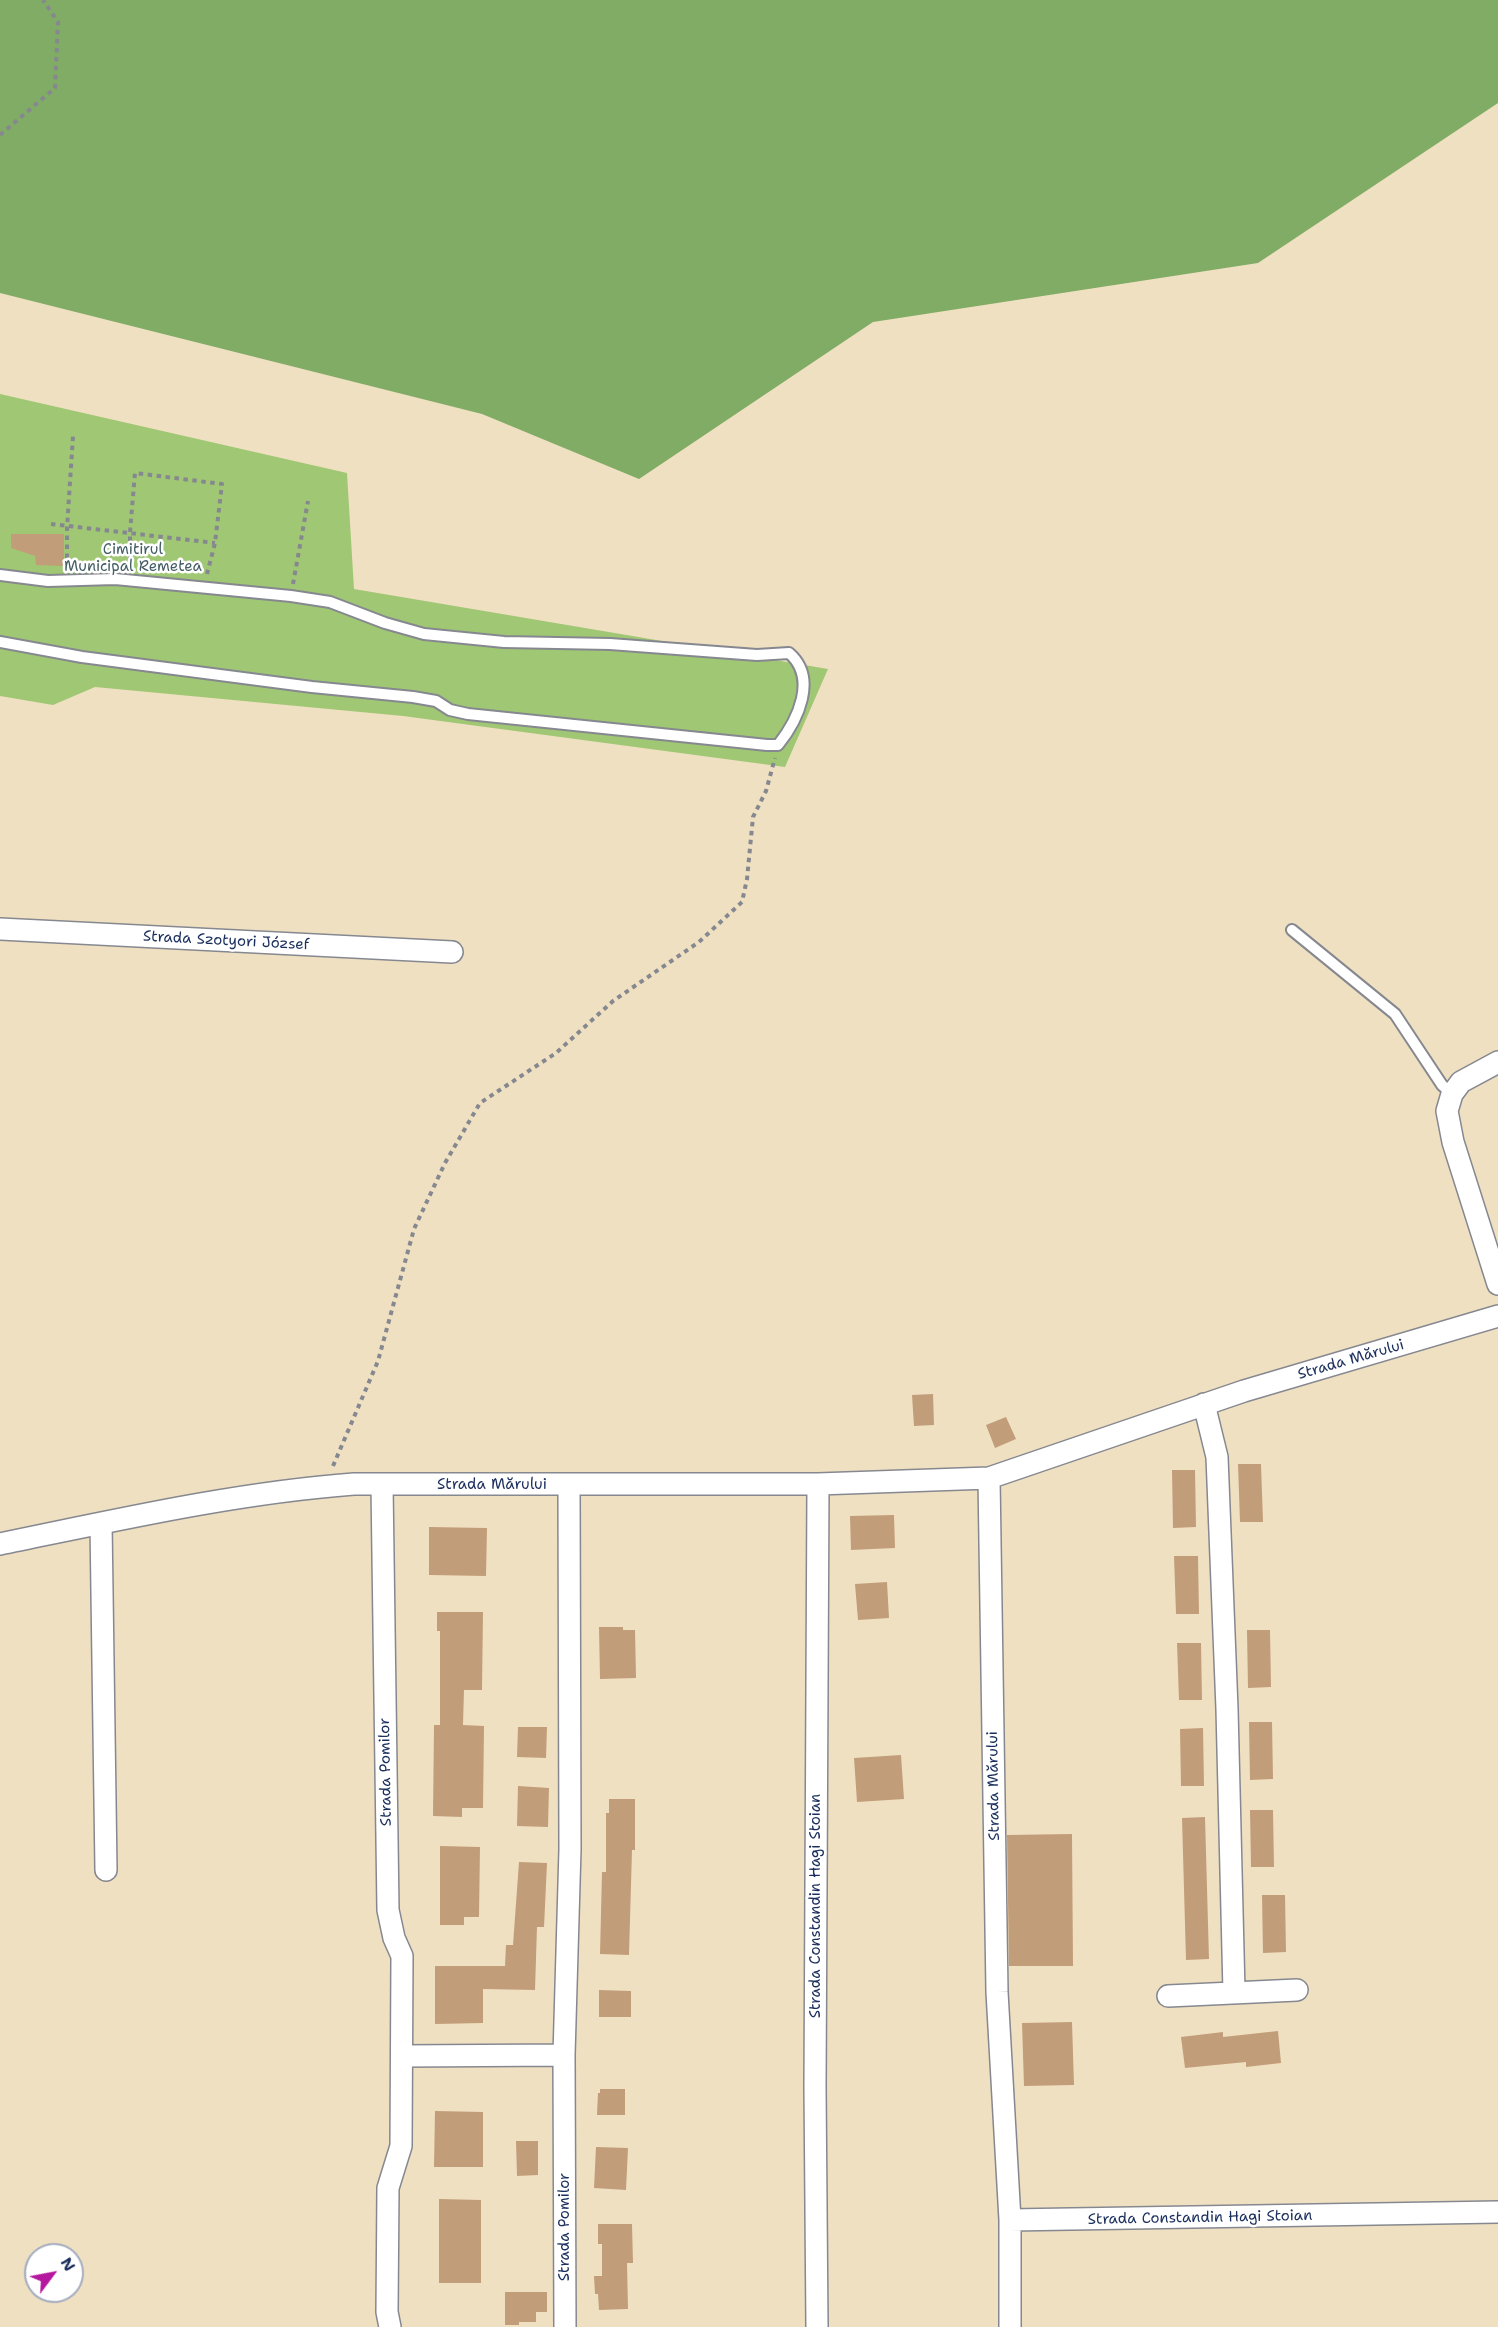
<!DOCTYPE html>
<meta charset="utf-8">
<style>
body{margin:0}
#map{position:relative;width:1498px;height:2327px;overflow:hidden;background:#f0e0c2;font-family:"Shantell Sans",sans-serif}
canvas{display:block}
.north{position:absolute;left:24px;top:2243px;width:60px;height:60px;box-sizing:border-box;background:#fff;border:2px solid #a4acbf;border-radius:50%;rotate:58deg;font-size:16px;font-weight:700;line-height:24px;text-align:center;color:#1b2f5e}
.north::after{content:'';display:block;margin:auto;width:21px;height:27px;background:#b5179e;clip-path:polygon(50% 0,100% 100%,50% 72%,0 100%)}
</style>
<div id="map">
<canvas width="1498" height="2327"></canvas>
<div class="north">N</div>
</div>
<script>
const c = document.querySelector('canvas').getContext('2d');
c.lineJoin = 'round';
function fillPath(path, color) {
  c.fillStyle = color;
  c.fill(path, 'evenodd');
}
function trace(path, color, width, dash) {
  c.strokeStyle = color;
  c.lineWidth = width;
  c.lineCap = dash ? 'butt' : 'round';
  c.setLineDash(dash || []);
  c.stroke(path);
}
function write(font, color, halo, rows, align = 'center') {
  c.font = font + ' "Shantell Sans",sans-serif';
  c.lineWidth = 5;
  c.setLineDash([]);
  c.textBaseline = 'middle';
  c.strokeStyle = halo;
  c.fillStyle = color;
  for (const [text, x, y, turn = 0] of rows) {
    c.save();
    c.translate(x, y);
    c.rotate((+turn || 0) * Math.PI / 180);
    c.textAlign = isNaN(turn) ? turn : align;
    if (halo) c.strokeText(text, 0, 0);
    c.fillText(text, 0, 0);
    c.restore();
  }
}
const green = new Path2D(`
 M0 394 347 473 354 589 828 669 785 767 403 716 95 687 53 705 0 696Z`);
const forest = new Path2D(`
 M0 0H1498V103L1258 263 873 322 639 479 482 414 0 293Z`);
const building = new Path2D(`
 M11 534H64V566L36 565 35 556 11 548Z
 M933 1394 934 1425 914 1426 912 1395Z
 M1006 1417 1016 1439 995 1448 986 1425Z
 M1238 1464H1261L1263 1522H1240Z
 M1172 1470H1195L1196 1527 1173 1528Z
 M894 1515 895 1548 851 1550 850 1516Z
 M429 1527 487 1528 486 1576 429 1575Z
 M1174 1556H1198L1199 1614H1176Z
 M887 1582 889 1618 858 1620 855 1584Z
 M437 1612H483L482 1690H464L463 1725 484 1726 483 1808H462V1817L433 1816 434 1725H440V1631H437Z
 M599 1627H623V1630H635L636 1678 600 1679Z
 M1247 1630H1270L1271 1687 1248 1688Z
 M1177 1643H1201L1202 1700H1179Z
 M1249 1722H1272L1273 1779 1250 1780Z
 M518 1727H547L546 1758 517 1757Z
 M1203 1728 1204 1786H1181L1180 1729Z
 M901 1755 904 1799 857 1802 854 1758Z
 M518 1786 549 1788 548 1827 517 1826Z
 M609 1799H635V1850H632L629 1955 600 1954 602 1872H606V1813H609Z
 M1250 1810H1273L1274 1867H1251Z
 M1205 1817 1209 1959 1186 1960 1182 1818Z
 M1072 1834 1073 1966H1009L1007 1835Z
 M440 1846 480 1847 479 1917H464V1925H440Z
 M519 1862 547 1863 544 1927H537L535 1990 483 1989V2023L435 2024V1966H505L506 1945H513Z
 M1262 1895H1285L1286 1952 1263 1953Z
 M599 1990 631 1991V2017H599Z
 M1072 2022 1074 2085 1024 2086 1022 2023Z
 M1278 2031 1281 2063 1246 2067V2062L1185 2068 1181 2037 1223 2032V2037Z
 M600 2089H625V2115H597L598 2093H600Z
 M435 2111 483 2112V2167H434Z
 M516 2141H538V2175L517 2176Z
 M596 2147 628 2148 626 2190 594 2188Z
 M439 2199 481 2200V2283H439Z
 M598 2224H632L633 2263H627L628 2309 599 2310 598 2294H595L594 2276H602V2244H598Z
 M505 2292H547V2312H536V2322H519V2325H505Z`);
const path = new Path2D(`
 M0 135 55 88 58 22 43 0
 M51 524 215 543
 M67 567V528L73 436
 M130 568V532L135 473 222 484 215 543 207 574
 M293 584 308 501
 M333 1466 378 1361 414 1229 445 1163 480 1103 556 1053 613 1001 699 942 742 902 747 879 753 817 766 791 775 758`);
const lane = new Path2D(`
 M0 575 48 581 115 579 291 596 330 602 385 623 424 634 504 642 610 644 757 655 789 653C818 678 798 720 778 745H767L468 714 450 710 436 701 413 697 312 687 82 657 0 642
 M1292 930 1395 1014 1442 1085 1452 1094`);
const street = new Path2D(`
 M0 929 452 952
 M1498 1062 1461 1082 1452 1094 1447 1111 1453 1142 1498 1284
 M1204 1404 1217 1457 1227 1709 1234 1992
 M989 1478 997 1992 1010 2220
 M382 1485 388 1910 394 1938 402 1956 401 2146 388 2188 387 2312 390 2327
 M101 1523 106 1870
 M0 1544C117 1520 235 1493 354 1484H818L989 1478 1244 1391 1498 1316
 M1168 1996 1297 1990
 M402 2056 564 2055
 M565 2327 564 2055 570 1849 569 1486
 M817 2327 815 2086 818 1484
 M1010 2327V2220L1498 2212`);
const parkNames = [
 ["Cimitirul",133,550],
 ["Municipal Remetea",133,567]
];
const streetNames = [
 ["Strada Szotyori József",226,941,3],
 ["Strada Mărului",1351,1360,-16],
 ["Strada Mărului",492,1485],
 ["Strada Pomilor",386,1772,-91],
 ["Strada Mărului",994,1786,-91],
 ["Strada Constandin Hagi Stoian",816,1906,-90],
 ["Strada Constandin Hagi Stoian",1200,2218,-1],
 ["Strada Pomilor",565,2227,-90]
];
fillPath(green, '#a0c773');
fillPath(forest, '#80ac65');
fillPath(building, '#c29d79');
trace(lane, '#868890', 14);
trace(street, '#868890', 24);
trace(path, '#868890', 4, [4.5, 4.5]);
trace(lane, '#fff', 10);
trace(street, '#fff', 21);
write('15px', '#435d64', '#fff', parkNames);
write('15px', '#1b2f5e', '#fff', streetNames);
</script>
